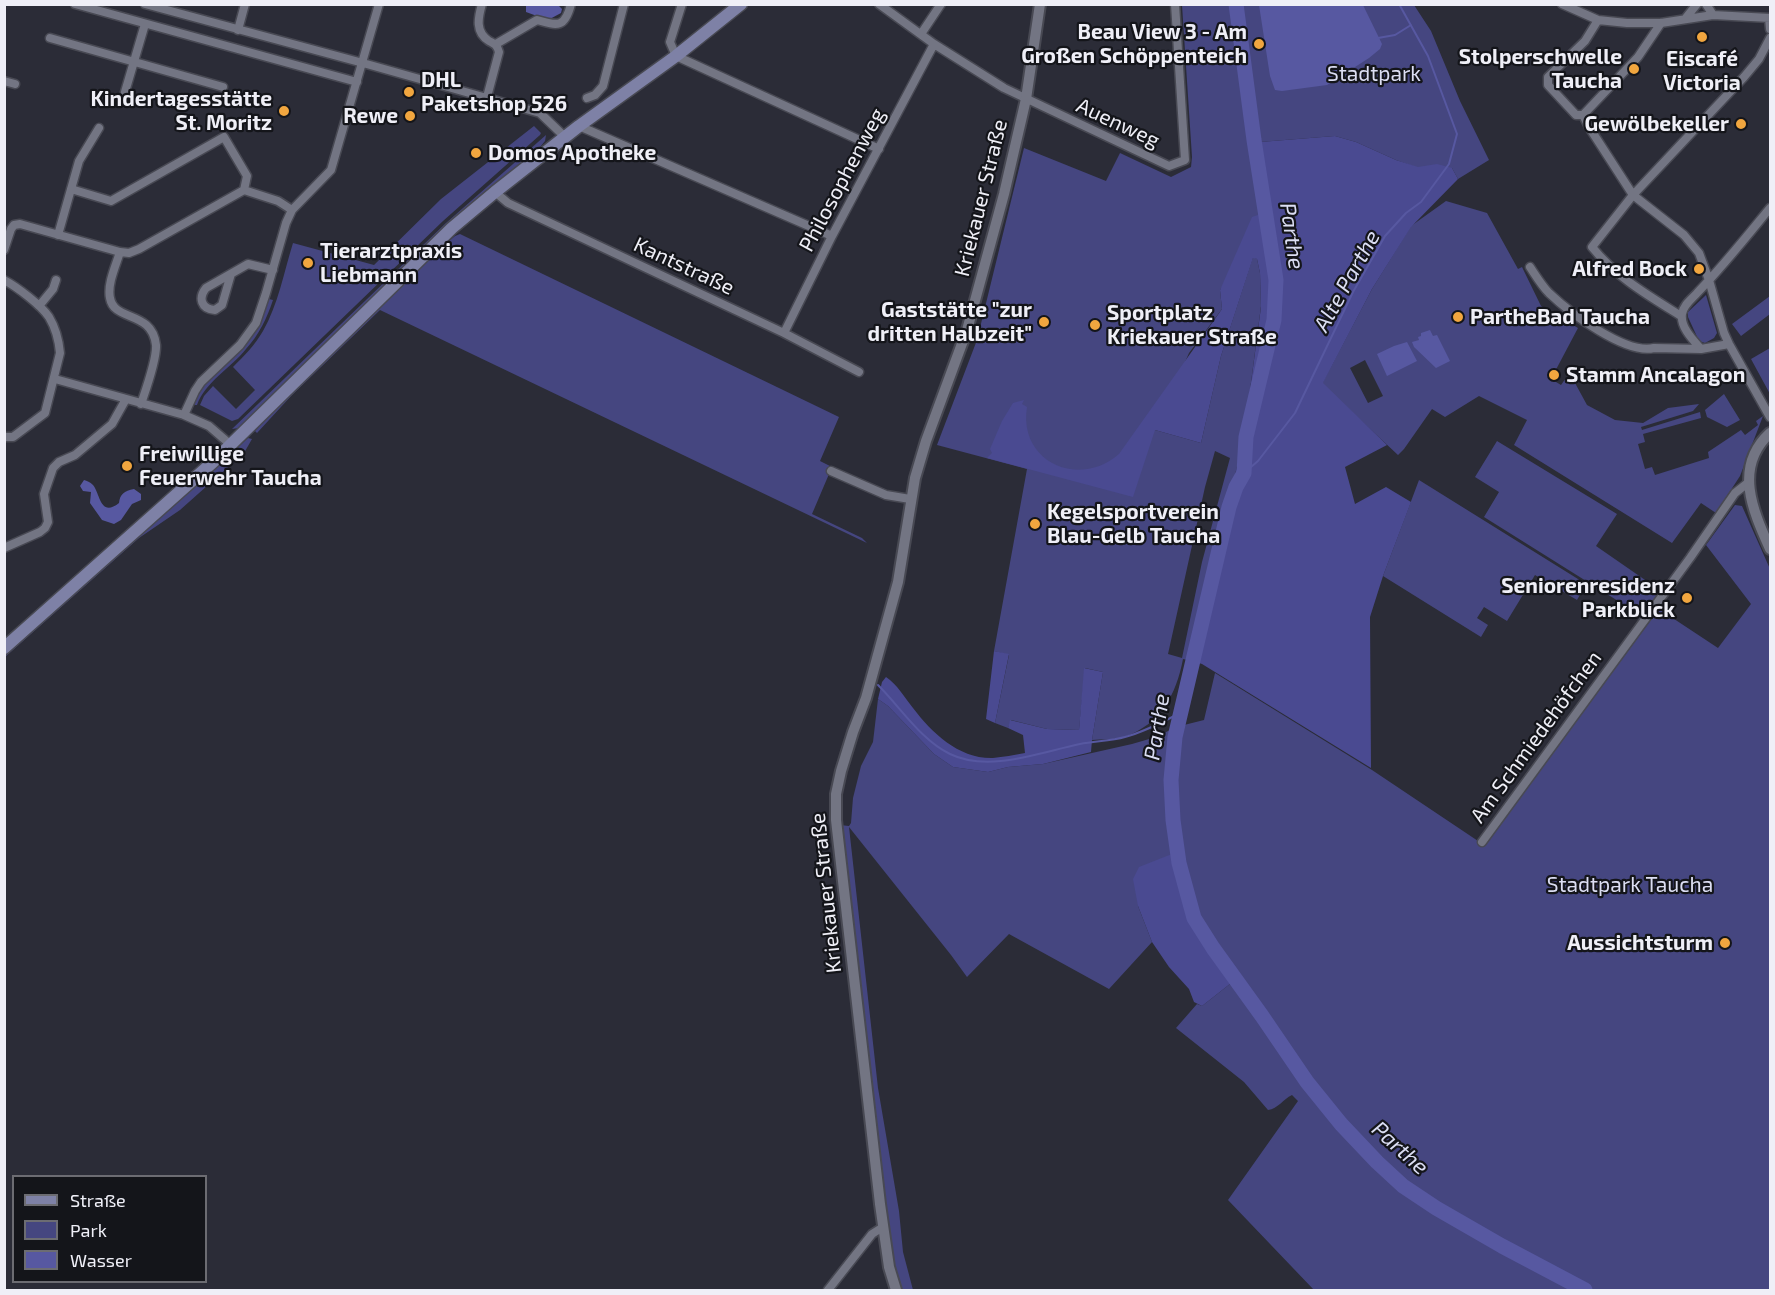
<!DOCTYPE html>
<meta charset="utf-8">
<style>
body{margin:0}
#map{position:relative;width:1775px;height:1295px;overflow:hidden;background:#2b2c37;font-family:"Exo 2",sans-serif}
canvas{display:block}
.frame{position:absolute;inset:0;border:6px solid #efeff7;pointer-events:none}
.legend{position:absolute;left:12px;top:1175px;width:195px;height:108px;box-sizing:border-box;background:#14151a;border:2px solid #6c6c72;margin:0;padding:8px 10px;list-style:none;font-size:18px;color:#efeff7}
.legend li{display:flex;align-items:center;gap:12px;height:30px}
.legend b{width:30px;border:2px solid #6c6c72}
</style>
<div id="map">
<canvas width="1775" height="1295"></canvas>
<div class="frame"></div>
<ul class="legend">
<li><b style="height:8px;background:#7e81a6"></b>Straße</li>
<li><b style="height:16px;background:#454680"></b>Park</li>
<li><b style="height:16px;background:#5758a1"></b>Wasser</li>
</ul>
</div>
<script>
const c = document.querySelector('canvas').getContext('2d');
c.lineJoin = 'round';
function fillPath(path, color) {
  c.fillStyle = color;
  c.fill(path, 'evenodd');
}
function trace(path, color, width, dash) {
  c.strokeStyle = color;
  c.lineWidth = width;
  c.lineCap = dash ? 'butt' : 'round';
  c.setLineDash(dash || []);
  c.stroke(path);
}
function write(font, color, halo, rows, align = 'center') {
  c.font = font + ' "Exo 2",sans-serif';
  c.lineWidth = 4.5;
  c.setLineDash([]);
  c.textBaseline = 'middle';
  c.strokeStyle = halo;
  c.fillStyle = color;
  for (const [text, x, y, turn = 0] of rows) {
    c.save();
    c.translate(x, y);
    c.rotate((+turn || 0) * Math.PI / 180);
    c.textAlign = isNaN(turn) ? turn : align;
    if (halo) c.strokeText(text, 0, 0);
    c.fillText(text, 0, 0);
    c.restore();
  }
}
const green = new Path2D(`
 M1182 5H1414L1431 31 1460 101 1489 160 1458 179 1452 168H1418L1396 160 1356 142 1335 136 1260 142 1272 210 1220 290 1222 309 1189 353 1155 430 1201 443 1221 356 1253 257 1257 259 1260 273 1261 306 1244 436 1192 661 1183 659C1176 695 1161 724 1124 737 1115 740 1102 739 1092 740L1103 672 1085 668 1079 730 1047 729 1011 720 1008 728 995 723 1009 655 994 651 1027 469 937 445 977 340 1024 148 1106 181 1120 153 1171 177 1191 167 1192 157ZM1215 451 1230 458 1202 562 1182 658 1168 654 1205 487Z
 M534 126 541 133 540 135 443 221 238 419 232 421 200 405 204 396 213 386 236 409 255 390 233 367C244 356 255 345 263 331 278 305 284 272 293 243L374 265 441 199Z
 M546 135 545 141 536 152 448 226 239 428 232 429 446 223Z
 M1446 201 1487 213 1518 269 1522 267 1541 306 1578 328 1551 379 1561 385 1566 378 1575 383 1587 405 1615 420 1643 423 1668 408 1699 404 1693 411 1641 427 1642 430 1700 412 1701 418 1643 434 1645 442 1638 444 1645 469 1652 467 1655 475 1709 458 1708 452 1741 430 1745 435 1758 425 1756 421 1763 416 1740 476 1716 513 1701 503 1672 543 1514 445 1527 420 1479 396 1445 417 1432 409 1404 449 1398 455 1322 384 1372 289 1411 226ZM1365 360 1383 396 1368 403 1350 368Z
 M460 234 839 417 820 461 832 467 812 514 862 538 867 543 380 310 292 395 257 433 255 431 274 408 416 269 455 236Z
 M1706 295 1717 333 1714 338 1705 343 1699 341 1688 317V312Z
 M1770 296V314L1741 336 1732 324Z
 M269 299 273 300C267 318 259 335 246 349 231 368 205 382 197 405H195L194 402 204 386 259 323Z
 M1770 348V394L1751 359Z
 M1724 394 1740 420 1727 427 1707 417 1705 410Z
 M248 438 252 439 244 453 180 510 139 538 5 657V653L137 535 169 510Z
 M1497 441 1617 514 1596 546 1661 591 1642 616 1484 517 1499 492 1475 477Z
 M1419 480 1586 584 1577 600 1535 575 1507 621 1484 607 1477 618 1488 625 1481 637 1383 576Z
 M1735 505 1742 506 1770 569V1290H1314L1228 1200 1298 1101 1292 1095C1283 1099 1278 1109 1268 1110L1244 1082 1176 1028 1197 1004 1202 1006 1235 980 1217 956 1196 921 1186 890 1138 906 1152 942 1109 989 1009 934 967 977 951 955 849 827 878 1088 899 1211 903 1252 913 1290H901L890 1256 840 825 849 826 851 823 853 798 861 766 873 742 878 699 888 706 934 754 953 767 988 772 1008 767 1043 764 1132 744 1156 737 1176 727 1204 720 1215 673 1372 770 1484 845 1659 609 1718 648 1751 604 1706 545Z`);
const forest = new Path2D(`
 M1335 136 1356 142 1396 160 1418 167 1437 164 1452 168 1458 179 1411 227 1372 289 1323 383 1387 445 1345 467 1355 504 1386 487 1411 502 1383 576 1370 617 1371 768 1202 664 1192 661 1244 436 1261 307 1260 273 1257 259 1253 258 1221 356 1201 443 1155 430 1133 497 987 458 992 453 990 449 1002 421 1013 403 1024 400 1022 404 1027 407C1018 462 1079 489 1119 454L1222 309 1220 290 1252 217 1272 210 1260 142Z
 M994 651 1009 654 995 723 986 719Z
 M1084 668 1103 672 1092 740 1091 752 1043 764 1008 767 988 772 953 767 934 754 888 706 878 699 882 682 886 677C897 684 905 698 913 708 932 733 959 759 993 758 1003 757 1014 755 1025 753L1023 735 1008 728 1010 720 1047 729 1079 730Z
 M1177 852C1182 874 1186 899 1196 921 1205 942 1221 962 1235 980L1202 1006 1194 1002 1189 989 1169 967 1152 942 1138 906 1133 879 1139 867Z`);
const water = new Path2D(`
 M526 5C535 5 552 7 558 5L562 9 561 13 548 20 526 12Z
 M1259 5H1363L1382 44 1380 49 1369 58 1327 85 1282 91 1275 90 1270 76Z
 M1430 330 1433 336 1437 335 1450 361 1436 368 1414 347 1412 342 1419 340 1418 337 1421 336V333Z
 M1407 342 1417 361 1387 376 1377 354 1394 346Z
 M84 480C87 481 90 482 93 485 100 493 100 518 119 503 120 494 124 491 134 489L141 494V500L132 504 121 520 114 524 102 520 90 503 91 492 83 491 80 486Z`);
const stream = new Path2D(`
 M1378 38 1395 35 1411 25
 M1244 473 1258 461 1295 413 1353 292 1385 236 1406 213 1421 202 1449 164 1457 134 1428 56 1399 4
 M878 685C901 708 921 740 950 754 989 773 1041 752 1080 744 1095 741 1111 741 1125 737 1144 732 1163 722 1180 713`);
const river = new Path2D(`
 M1236 4 1254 140 1276 280 1274 320 1246 437 1244 473 1236 487 1229 507 1175 737 1171 780 1173 820 1179 863 1194 918 1213 948 1262 1016 1307 1082 1341 1124 1377 1162 1403 1186 1436 1208 1502 1246 1585 1290`);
const minor = new Path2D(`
 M75 4 357 82
 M145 4 363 63 540 113 565 137
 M482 4C478 18 475 32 489 41 495 44 497 45 499 52L487 97
 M682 4 670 42 676 56 879 149
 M879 4 934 44 1004 88 1169 166 1185 160 1175 4
 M1562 4 1598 20 1627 23H1661L1713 15 1770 18
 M1706 4 1713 15
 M1769 18 1770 29
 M1685 19 1697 4
 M1598 20 1585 41 1548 77V85L1576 115H1583L1638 57 1661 23
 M238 30 245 4
 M921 34 941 4
 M50 38 223 87
 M496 44 537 20C558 26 565 28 571 4
 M4 81 15 84
 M125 92 145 24
 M587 98 595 95 603 86 624 4
 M1583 115 1589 127 1633 195 1684 235 1699 253 1709 280 1724 333 1729 344 1770 417
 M579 126 832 236
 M71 189 111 201 224 137 247 176 244 190
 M495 192 508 203 784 333 859 372
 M58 235 79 161 99 128
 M4 250 11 229 14 225 20 224 120 252 129 253 139 249 244 190 278 201 292 210
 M120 252C116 265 107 284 110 298 114 322 152 310 156 345 157 359 146 389 141 404
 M1530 267C1536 276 1542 286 1549 293 1570 313 1626 355 1654 348L1701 349
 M231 274 222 305 215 310C201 309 198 298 206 288L248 264 273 270
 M4 280C17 287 41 305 49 317 55 327 59 342 60 353L45 413 13 437H4
 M39 306 53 289 56 280
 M1681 316C1649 296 1616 277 1592 247L1633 195 1744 77 1759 59 1770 38
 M784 333 832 236 934 44
 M1729 344 1701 349C1693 340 1680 327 1682 314 1683 305 1693 298 1698 292 1724 265 1747 236 1770 208
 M55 379 184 415 209 426 231 445
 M184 415 195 391 201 382 240 345 256 323 266 293 286 223 292 210 331 170 379 4
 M831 471 886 495 910 499
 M4 548 40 532 45 528 48 522 44 494 53 468 59 462 75 455 112 424 126 399
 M1482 842 1690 558 1735 493 1749 482
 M828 1290 872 1234 883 1227`);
const tertiary = new Path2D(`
 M1770 433C1733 467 1753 511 1770 549
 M896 1290 889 1267 880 1204 836 820V794L841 771 853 732 866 698 898 582 915 478 926 441 967 330 1004 194 1026 99 1040 4`);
const secondary = new Path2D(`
 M4 648 213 462 452 228 495 192 579 126 676 56 741 4`);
const markers = [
 [1702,37,6,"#f1a63f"],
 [1259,44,6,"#f1a63f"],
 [1634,69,6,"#f1a63f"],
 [409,92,6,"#f1a63f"],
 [284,111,6,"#f1a63f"],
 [410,116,6,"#f1a63f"],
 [1741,124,6,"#f1a63f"],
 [476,153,6,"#f1a63f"],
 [308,263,6,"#f1a63f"],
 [1699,269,6,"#f1a63f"],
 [1458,317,6,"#f1a63f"],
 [1044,322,6,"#f1a63f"],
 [1095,325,6,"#f1a63f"],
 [1554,375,6,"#f1a63f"],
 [127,466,6,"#f1a63f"],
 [1035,524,6,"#f1a63f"],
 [1687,598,6,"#f1a63f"],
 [1725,943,6,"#f1a63f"]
];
const poiNames = [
 ["Beau View 3 - Am",1247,32],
 ["Großen Schöppenteich",1247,56],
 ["Stolperschwelle",1622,57],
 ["Taucha",1622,81],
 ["Eiscafé",1702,59,"center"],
 ["Victoria",1702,83,"center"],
 ["DHL",421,80,"left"],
 ["Paketshop 526",421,104,"left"],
 ["Kindertagesstätte",272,99],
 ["St. Moritz",272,123],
 ["Rewe",398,116],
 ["Gewölbekeller",1729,124],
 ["Domos Apotheke",488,153,"left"],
 ["Tierarztpraxis",320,251,"left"],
 ["Liebmann",320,275,"left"],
 ["Alfred Bock",1687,269],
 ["Gaststätte \"zur",1032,310],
 ["dritten Halbzeit\"",1032,334],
 ["Sportplatz",1107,313,"left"],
 ["Kriekauer Straße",1107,337,"left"],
 ["PartheBad Taucha",1470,317,"left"],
 ["Stamm Ancalagon",1566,375,"left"],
 ["Freiwillige",139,454,"left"],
 ["Feuerwehr Taucha",139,478,"left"],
 ["Kegelsportverein",1047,512,"left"],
 ["Blau-Gelb Taucha",1047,536,"left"],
 ["Seniorenresidenz",1675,586],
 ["Parkblick",1675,610],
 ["Aussichtsturm",1713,943]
];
const parkNames = [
 ["Stadtpark",1374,74],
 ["Stadtpark Taucha",1630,885]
];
const streetNames = [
 ["Auenweg",1118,123,25],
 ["Philosophenweg",842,180,-62],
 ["Kriekauer Straße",981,198,-76],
 ["Kantstraße",684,266,25],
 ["Am Schmiedehöfchen",1536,737,-54],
 ["Kriekauer Straße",826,893,-96]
];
const waterNames = [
 ["Parthe",1292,236,82],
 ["Alte Parthe",1347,281,-61],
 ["Parthe",1157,727,-81],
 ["Parthe",1400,1148,42]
];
fillPath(green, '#454680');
fillPath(forest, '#4a4a91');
fillPath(water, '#5758a1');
trace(stream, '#5758a1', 2);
trace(river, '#5758a1', 15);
trace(minor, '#484953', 11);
trace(tertiary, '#484953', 14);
trace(secondary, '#484953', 15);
trace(minor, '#737583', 8);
trace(tertiary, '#737583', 10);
trace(secondary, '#7e81a6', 12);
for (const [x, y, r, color] of markers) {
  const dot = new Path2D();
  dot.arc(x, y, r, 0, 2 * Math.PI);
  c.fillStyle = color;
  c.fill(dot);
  trace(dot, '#14151a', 2);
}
write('bold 21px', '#efeff7', '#14151a', poiNames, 'right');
write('21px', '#dcdef3', '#14151a', parkNames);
write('21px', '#efeff7', '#14151a', streetNames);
write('italic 22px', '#dbdef3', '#14151a', waterNames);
</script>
